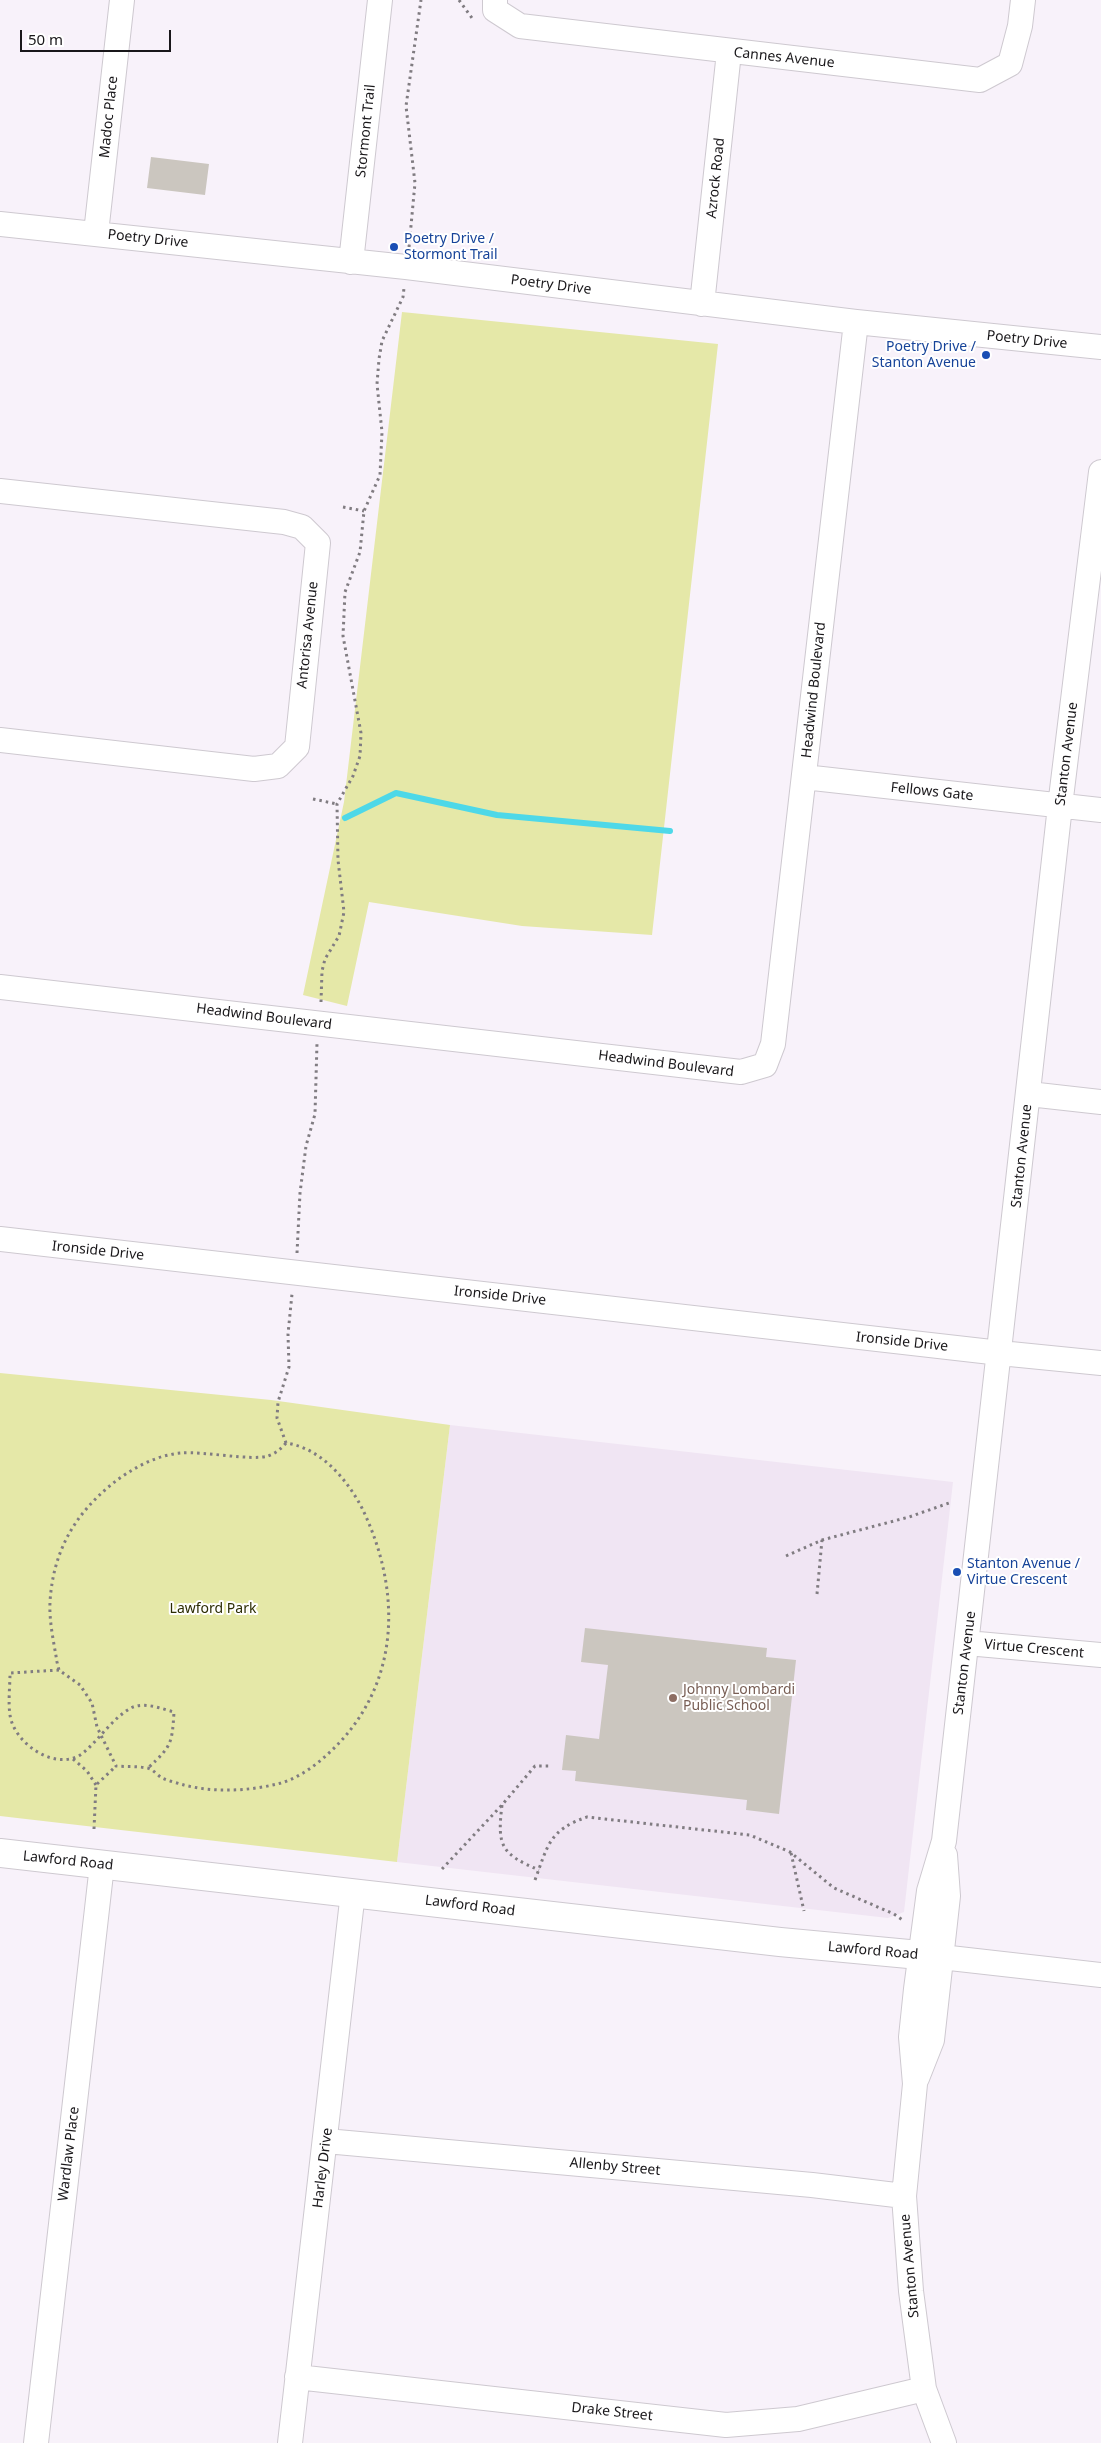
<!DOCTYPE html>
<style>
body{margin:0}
#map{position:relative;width:1101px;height:2443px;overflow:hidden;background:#f8f2fa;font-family:"Noto Sans",sans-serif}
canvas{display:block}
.scale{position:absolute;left:20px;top:30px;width:151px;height:22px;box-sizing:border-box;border:2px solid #19171a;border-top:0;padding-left:6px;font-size:15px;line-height:18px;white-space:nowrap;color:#19171a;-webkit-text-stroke:4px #fff;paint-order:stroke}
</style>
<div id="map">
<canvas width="1101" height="2443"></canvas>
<div class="scale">50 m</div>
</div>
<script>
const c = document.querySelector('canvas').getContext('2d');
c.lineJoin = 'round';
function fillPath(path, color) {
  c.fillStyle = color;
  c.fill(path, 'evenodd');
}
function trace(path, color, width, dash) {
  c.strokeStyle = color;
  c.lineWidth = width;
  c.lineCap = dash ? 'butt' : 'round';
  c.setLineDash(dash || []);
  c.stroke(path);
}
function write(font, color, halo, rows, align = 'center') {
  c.font = font + ' "Noto Sans",sans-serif';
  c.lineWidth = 4;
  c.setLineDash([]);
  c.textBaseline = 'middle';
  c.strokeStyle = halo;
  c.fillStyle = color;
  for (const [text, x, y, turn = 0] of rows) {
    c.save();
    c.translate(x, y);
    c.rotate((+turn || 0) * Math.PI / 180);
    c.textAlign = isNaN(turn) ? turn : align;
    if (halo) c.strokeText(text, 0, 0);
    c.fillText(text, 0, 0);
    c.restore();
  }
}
const built = new Path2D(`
 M450 1425 953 1482 904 1912 888 1918 397 1862Z`);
const green = new Path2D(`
 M402 312 718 344 652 935 522 926 369 902 347 1006 303 995 344 802Z
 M0 1373 271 1400 450 1425 397 1862 0 1816Z`);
const stream = new Path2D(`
 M345 818 396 793 497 815 670 831`);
const building = new Path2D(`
 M151 157 209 164 205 195 147 188Z
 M585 1628 767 1648 766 1657 796 1660 779 1814 746 1810 747 1800 575 1781 576 1771 562 1770 566 1735 599 1739 608 1665 581 1662Z`);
const path = new Path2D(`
 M459 0 472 18
 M409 247 415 183 406 106 421 0
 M343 507 364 511
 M313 799 337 804
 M321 1002 322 971 325 959 339 936 344 912 338 860 337 804 353 776 360 756 361 733 343 636 345 592 360 552 364 511 380 475 382 432 377 384 379 359 382 341 403 297 404 288
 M297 1253 300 1193 306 1146 315 1114 317 1043
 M286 1443C281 1449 276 1453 268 1456 252 1461 203 1451 181 1453 156 1455 131 1469 112 1484 74 1515 53 1552 50 1602 49 1622 54 1643 57 1662L59 1670 80 1685 92 1703 97 1727 116 1766C126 1767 137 1766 147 1768 153 1769 157 1775 162 1778 169 1781 177 1783 184 1785 215 1793 251 1791 281 1783 304 1776 324 1759 340 1742 402 1675 400 1585 361 1506 345 1477 320 1448 286 1443L277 1418 278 1402 289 1367 288 1334 292 1294
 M786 1556 822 1540 909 1517 952 1502
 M817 1594 822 1540
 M59 1670 10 1673C10 1686 8 1702 10 1715 14 1744 57 1773 83 1753 99 1740 114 1716 133 1707 146 1702 162 1709 174 1712 172 1743 172 1746 148 1768
 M73 1759 87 1771 96 1785
 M502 1805C497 1846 501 1854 539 1870
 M94 1829 96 1785 116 1766
 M791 1853 804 1911
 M442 1869 502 1805 535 1766H552
 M535 1880C548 1845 549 1830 587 1817L750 1835 790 1852 834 1888 894 1914 904 1921`);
const minor = new Path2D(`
 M495 0V10L520 26 980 80 1010 64 1020 26 1023 0
 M0 224 406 267 856 322 1101 347
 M96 233 122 0
 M351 262 380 0
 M702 304 729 52
 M0 491 284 522 302 527 318 543 297 747 278 766 254 769 0 740
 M804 777 1101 810
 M0 987 741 1072 765 1065 773 1044 856 322
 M1029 1094 1101 1102
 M0 1239 1000 1353 1101 1363
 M967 1643 1101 1655
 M941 1957 1101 1975
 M917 2078 932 2040 948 1896 945 1855
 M326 2141 812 2185 904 2196
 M297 2377 726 2425 798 2419 924 2389
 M36 2443 102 1865
 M290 2443 353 1892
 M944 2443 924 2389 911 2291 904 2196 915 2084 911 2037 916 1989 929 1891 944 1841 1060 806 1101 472`);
const tertiary = new Path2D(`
 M0 1853 780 1942 941 1957`);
const markers = [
 [394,247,5,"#1a4fb4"],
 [986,355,5,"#1a4fb4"],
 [957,1572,5,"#1a4fb4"],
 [673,1698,5,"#8d6e63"]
];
const streetNames = [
 ["Cannes Avenue",784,58,6],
 ["Madoc Place",109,117,-84],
 ["Stormont Trail",366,131,-84],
 ["Azrock Road",716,178,-84],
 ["Poetry Drive",148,239,6],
 ["Poetry Drive",551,285,7],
 ["Poetry Drive",1027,340,6],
 ["Antorisa Avenue",308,635,-84],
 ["Headwind Boulevard",814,690,-84],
 ["Stanton Avenue",1067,754,-83],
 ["Fellows Gate",932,792,6],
 ["Headwind Boulevard",264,1017,7],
 ["Headwind Boulevard",666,1064,7],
 ["Stanton Avenue",1022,1156,-84],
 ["Ironside Drive",98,1251,6],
 ["Ironside Drive",500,1296,6],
 ["Ironside Drive",902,1342,6],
 ["Virtue Crescent",1034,1649,5],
 ["Stanton Avenue",965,1663,-83],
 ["Lawford Road",68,1861,6],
 ["Lawford Road",470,1906,7],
 ["Lawford Road",873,1951,5],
 ["Wardlaw Place",69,2154,-83],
 ["Allenby Street",615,2167,5],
 ["Harley Drive",323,2168,-83],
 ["Stanton Avenue",910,2266,-95],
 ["Drake Street",612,2412,6]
];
const transitNames = [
 ["Poetry Drive /",404,239],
 ["Stormont Trail",404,255],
 ["Poetry Drive /",976,347,"right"],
 ["Stanton Avenue",976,363,"right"],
 ["Stanton Avenue /",967,1564],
 ["Virtue Crescent",967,1580]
];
const parkNames = [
 ["Lawford Park",213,1609]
];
const educationNames = [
 ["Johnny Lombardi",683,1690],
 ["Public School",683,1706]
];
fillPath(built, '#f0e5f3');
fillPath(green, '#e5e8a8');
trace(stream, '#4ed8e8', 6);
fillPath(building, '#cbc6bf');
trace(minor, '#cec9d0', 26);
trace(tertiary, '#cec9d0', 30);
trace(path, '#807c81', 3, [2.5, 4]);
trace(minor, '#fff', 24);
trace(tertiary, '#fff', 28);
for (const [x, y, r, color] of markers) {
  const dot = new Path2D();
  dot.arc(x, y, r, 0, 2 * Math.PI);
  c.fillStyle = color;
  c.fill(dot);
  trace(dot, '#fff', 2);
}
write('14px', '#19171a', '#fff', streetNames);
write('14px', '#164399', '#fff', transitNames, 'left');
write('14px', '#2c2d03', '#fff', parkNames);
write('14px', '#785e54', '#fff', educationNames, 'left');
</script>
